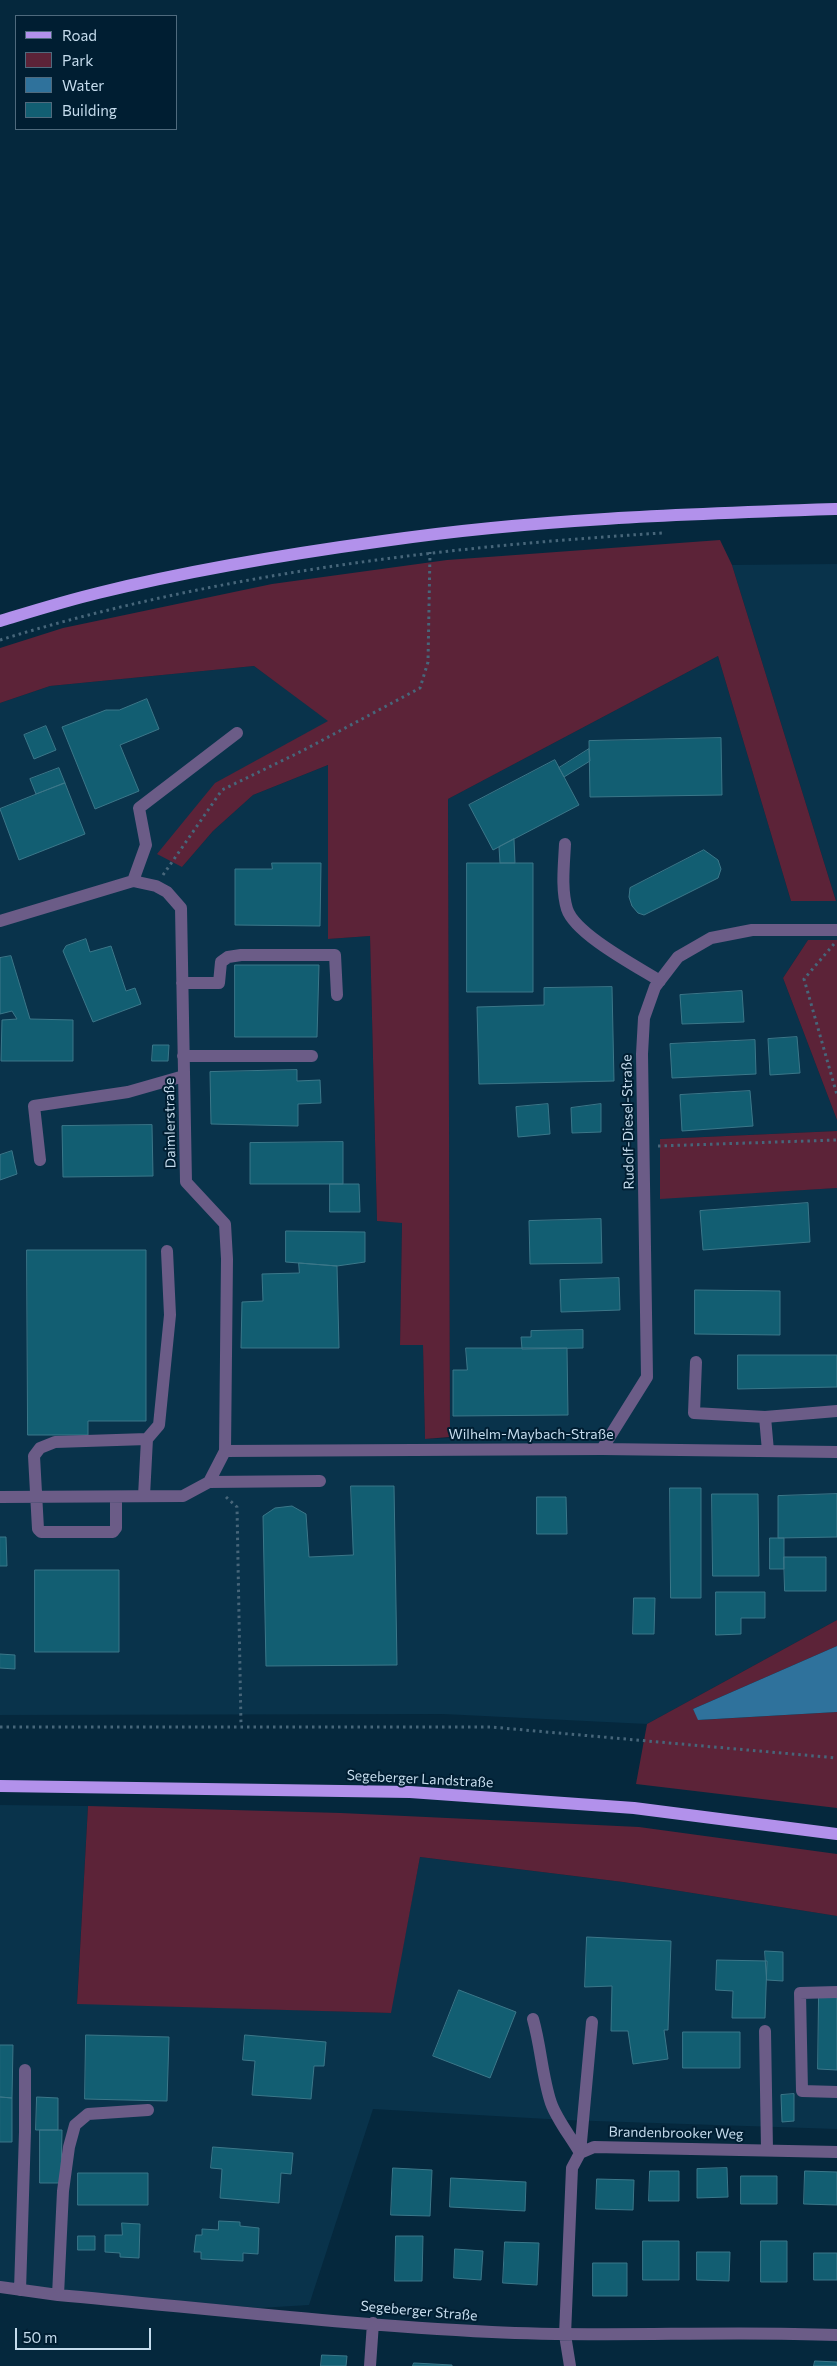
<!DOCTYPE html>
<meta charset="utf-8">
<style>
body{margin:0}
#map{position:relative;width:837px;height:2366px;overflow:hidden;background:#05283d;font-family:Commissioner,sans-serif}
canvas{display:block}
.legend{position:absolute;left:15px;top:15px;width:162px;height:115px;box-sizing:border-box;background:#001e32;border:1px solid #4f6a7d;margin:0;padding:6px 9px;list-style:none;font-size:15px;color:#c5dced}
.legend li{display:flex;align-items:center;gap:10px;height:25px}
.legend b{width:25px;border:1px solid #4f6a7d}
.scale{position:absolute;left:15px;top:2328px;width:136px;height:22px;box-sizing:border-box;border:2px solid #c5dced;border-top:0;padding-left:6px;font-size:15px;line-height:18px;white-space:nowrap;color:#c5dced;-webkit-text-stroke:4px #001e32;paint-order:stroke}
</style>
<div id="map">
<canvas width="837" height="2366"></canvas>
<ul class="legend">
<li><b style="height:6px;background:#b291eb"></b>Road</li>
<li><b style="height:14px;background:#5c2338"></b>Park</li>
<li><b style="height:14px;background:#2f729c"></b>Water</li>
<li><b style="height:14px;background:#125e72"></b>Building</li>
</ul>
<div class="scale">50 m</div>
</div>
<script>
const c = document.querySelector('canvas').getContext('2d');
c.lineJoin = 'round';
function fillPath(path, color) {
  c.fillStyle = color;
  c.fill(path, 'evenodd');
}
function trace(path, color, width, dash) {
  c.strokeStyle = color;
  c.lineWidth = width;
  c.lineCap = dash ? 'butt' : 'round';
  c.setLineDash(dash || []);
  c.stroke(path);
}
function write(font, color, halo, rows, align = 'center') {
  c.font = font + ' Commissioner,sans-serif';
  c.lineWidth = 4;
  c.setLineDash([]);
  c.textBaseline = 'middle';
  c.strokeStyle = halo;
  c.fillStyle = color;
  for (const [text, x, y, turn = 0] of rows) {
    c.save();
    c.translate(x, y);
    c.rotate((+turn || 0) * Math.PI / 180);
    c.textAlign = isNaN(turn) ? turn : align;
    if (halo) c.strokeText(text, 0, 0);
    c.fillText(text, 0, 0);
    c.restore();
  }
}
const built = new Path2D(`
 M837 564V940H808L783 978 837 1120V1131L660 1139V1198L837 1188V1620L647 1724 443 1714 0 1715V703L50 686 254 666 329 721 216 783 182 867 213 831 253 795 328 765V939L370 936 377 1221 402 1222 400 1345H423L425 1439 450 1438 448 799 718 656 791 901H836L732 565Z
 M0 1805 88 1806 77 2003 390 2013 420 1857 623 1882 837 1916V2129L565 2120 373 2109 309 2305 259 2308 0 2286Z`);
const green = new Path2D(`
 M720 540 732 565 836 901H791L718 656 448 799 450 1437 425 1439 423 1345H400L402 1223 377 1221 370 936 328 939V765L253 795 213 831 182 867 157 854 215 783 328 721 254 666 50 686 0 703V648L63 628 272 584 447 560Z
 M808 940H837V1120L783 978Z
 M837 1131V1188L660 1199V1139Z
 M837 1620V1646L693 1709 699 1720 837 1712V1808L636 1784 647 1724Z
 M88 1806 341 1813 639 1827 837 1854V1916L623 1882 420 1857 391 2013 77 2004Z`);
const water = new Path2D(`
 M837 1646V1712L698 1720 693 1709Z`);
const building = new Path2D(`
 M147 699 159 729 120 745 139 791 95 809 62 727 106 710H119Z
 M46 726 56 750 34 759 24 735Z
 M721 738 722 795 590 797 589 741Z
 M589 749 590 761 564 777 559 768Z
 M555 760 579 805 493 850 469 805Z
 M59 768 65 783 36 794 30 779Z
 M65 783 85 834 19 860 0 809Z
 M514 839 515 863H500L499 847Z
 M704 850 718 860 721 869 718 878 644 915 638 913 632 906 629 897 630 888Z
 M272 863H321L320 926 235 925V869H272Z
 M467 863H533V992H467Z
 M86 939 90 952 111 946 126 991 135 988 141 1004 93 1022 63 951 66 946Z
 M11 956 30 1019 73 1020V1061H1L2 1020 17 1019 12 1011 0 1014V958Z
 M235 965H319L317 1037H235Z
 M612 987 614 1081 479 1084 477 1007 544 1005V988Z
 M742 991 744 1022 682 1024 680 995Z
 M797 1037 800 1073 770 1075 768 1039Z
 M755 1040 756 1074 672 1078 670 1044Z
 M153 1045H169L168 1061H152Z
 M297 1070V1081L320 1080 321 1103 298 1104V1126L211 1124 210 1072Z
 M750 1091 753 1126 682 1131 680 1095Z
 M548 1104 550 1134 518 1137 516 1107Z
 M601 1104V1132L572 1133 571 1108Z
 M152 1125 153 1176 63 1177 62 1126Z
 M343 1142V1184H250V1143Z
 M12 1151 17 1174 0 1180V1155Z
 M330 1184H359L360 1212H330Z
 M808 1203 810 1242 703 1250 700 1211Z
 M601 1219 602 1263 530 1264 529 1221Z
 M286 1231 365 1232V1262L337 1266 286 1262Z
 M27 1250H146V1421H88V1435H28Z
 M299 1263 337 1266 339 1348H241L242 1302 263 1301 262 1274 299 1273Z
 M619 1278 620 1310 561 1312 560 1280Z
 M695 1290 780 1291V1335L695 1334Z
 M583 1330V1348L522 1349 521 1337H531V1331Z
 M466 1348H567L568 1415 453 1416V1370H467Z
 M738 1355H837V1387L738 1389Z
 M351 1486H394L397 1665 266 1666 263 1516 275 1508 292 1506 306 1514 309 1557 353 1555Z
 M670 1488H701V1598H671Z
 M712 1494H758L759 1576H713Z
 M837 1494V1537L778 1538V1496Z
 M537 1497H566L567 1534H537Z
 M0 1537H6L7 1566H0Z
 M770 1538H784V1569H770Z
 M784 1557H826V1591H785Z
 M35 1570H119V1652H35Z
 M716 1592H765V1618H741V1634L716 1635Z
 M634 1598H655L654 1634H633Z
 M0 1654 15 1655V1669L0 1668Z
 M587 1937 671 1941 668 2030H664L668 2059 633 2064 628 2031H611L612 1986 585 1987Z
 M765 1951 783 1952V1981L767 1980Z
 M717 1960 767 1961 765 2018H732L733 1991 716 1990Z
 M459 1990 516 2012 490 2078 433 2056Z
 M819 1995H837V2070L818 2069Z
 M683 2032H740V2068H683Z
 M86 2035 169 2037 167 2101 85 2099Z
 M245 2035 326 2042 324 2066H314L311 2099 252 2095 255 2061 243 2060Z
 M0 2045H13L12 2098 0 2097Z
 M794 2094V2121L782 2122 781 2095Z
 M0 2097 12 2098V2142H0Z
 M37 2097 58 2098V2130H36Z
 M40 2130H62L61 2183H40Z
 M213 2147 293 2153 291 2174 281 2173 279 2203 220 2198 222 2169 211 2168Z
 M393 2168 432 2170 430 2216 391 2215Z
 M727 2168 728 2197 697 2198V2169Z
 M650 2171H679V2201H649Z
 M805 2171 837 2172V2205L804 2204Z
 M78 2173H148V2205H78Z
 M741 2176H777V2204H741Z
 M451 2178 526 2182 525 2211 450 2207Z
 M597 2179 634 2180 633 2210 596 2209Z
 M219 2221 240 2222V2226L259 2228 258 2254 243 2253V2261L201 2259V2252H194L196 2235H202V2229L218 2230Z
 M122 2223 140 2224 139 2258 120 2257V2253L105 2252V2235H122Z
 M78 2236H95V2250H78Z
 M396 2236H423L422 2281H395Z
 M643 2241H679V2280H643Z
 M761 2241H787V2282H761Z
 M505 2242 539 2243 537 2285 503 2283Z
 M455 2249 483 2251 481 2280 454 2278Z
 M697 2252H730L729 2281 697 2280Z
 M814 2253H837V2280H814Z
 M593 2263H627V2296H593Z
 M322 2355 347 2356 346 2366H321Z
 M815 2361 837 2362V2366H814Z
 M414 2363 452 2365V2366H413Z`);
const path = new Path2D(`
 M0 640C214 574 439 547 662 533
 M163 875 222 790 304 750 420 688 428 662 430 552
 M834 944 804 979 837 1095
 M658 1146 837 1140
 M226 1497 237 1507 241 1726
 M0 1727H491L837 1758`);
const minor = new Path2D(`
 M565 844C564 865 561 889 567 909 575 934 636 966 660 981
 M133 881 146 845 139 808 237 733
 M0 921 133 881 156 886 167 892 181 908 186 1182 225 1224 227 1259 225 1451 209 1482 183 1496 0 1497
 M182 983H219L221 962 228 957 241 955H335L337 995
 M183 1056H312
 M40 1160 34 1106 128 1092 184 1076
 M696 1362 694 1413 765 1417 837 1411
 M765 1417 768 1451
 M147 1439 159 1425 170 1315 167 1251
 M602 1449 647 1377 642 1054 644 1018 655 987 678 957 711 938 752 930H837
 M225 1451 602 1449 837 1452
 M209 1482 320 1481
 M116 1497V1528L113 1532H41L38 1529 34 1456 40 1448 55 1442 147 1439 144 1496
 M837 1992 800 1993 802 2091 837 2092
 M533 2019C541 2047 542 2076 551 2103 557 2120 571 2137 580 2153
 M765 2031 767 2150
 M580 2153 592 2022
 M0 2287 58 2295C202 2308 347 2325 492 2332 607 2338 722 2330 837 2335
 M20 2290 25 2132V2070
 M58 2295 63 2191 69 2147 75 2125 88 2114 148 2110
 M370 2366 373 2323
 M570 2366 565 2335 572 2168 580 2153 594 2147 837 2152`);
const major = new Path2D(`
 M0 621C33 611 65 601 98 593 191 570 288 554 383 541 533 519 686 514 837 509
 M0 1786 410 1792 634 1808 837 1834`);
const streetNames = [
 ["Rudolf-Diesel-Straße",628,1122,-91],
 ["Daimlerstraße",170,1123,-91],
 ["Wilhelm-Maybach-Straße",531,1434],
 ["Segeberger Landstraße",420,1779,3],
 ["Brandenbrooker Weg",676,2133,1],
 ["Segeberger Straße",419,2311,5]
];
fillPath(built, '#09334b');
fillPath(green, '#5c2338');
fillPath(water, '#2f729c');
fillPath(building, '#125e72');
trace(building, '#3b7789', 1);
trace(path, '#47667a', 3, [2.5, 4]);
trace(minor, '#6b5c87', 12);
trace(major, '#b291eb', 12);
write('14px', '#c5dced', '#001e32', streetNames);
</script>
